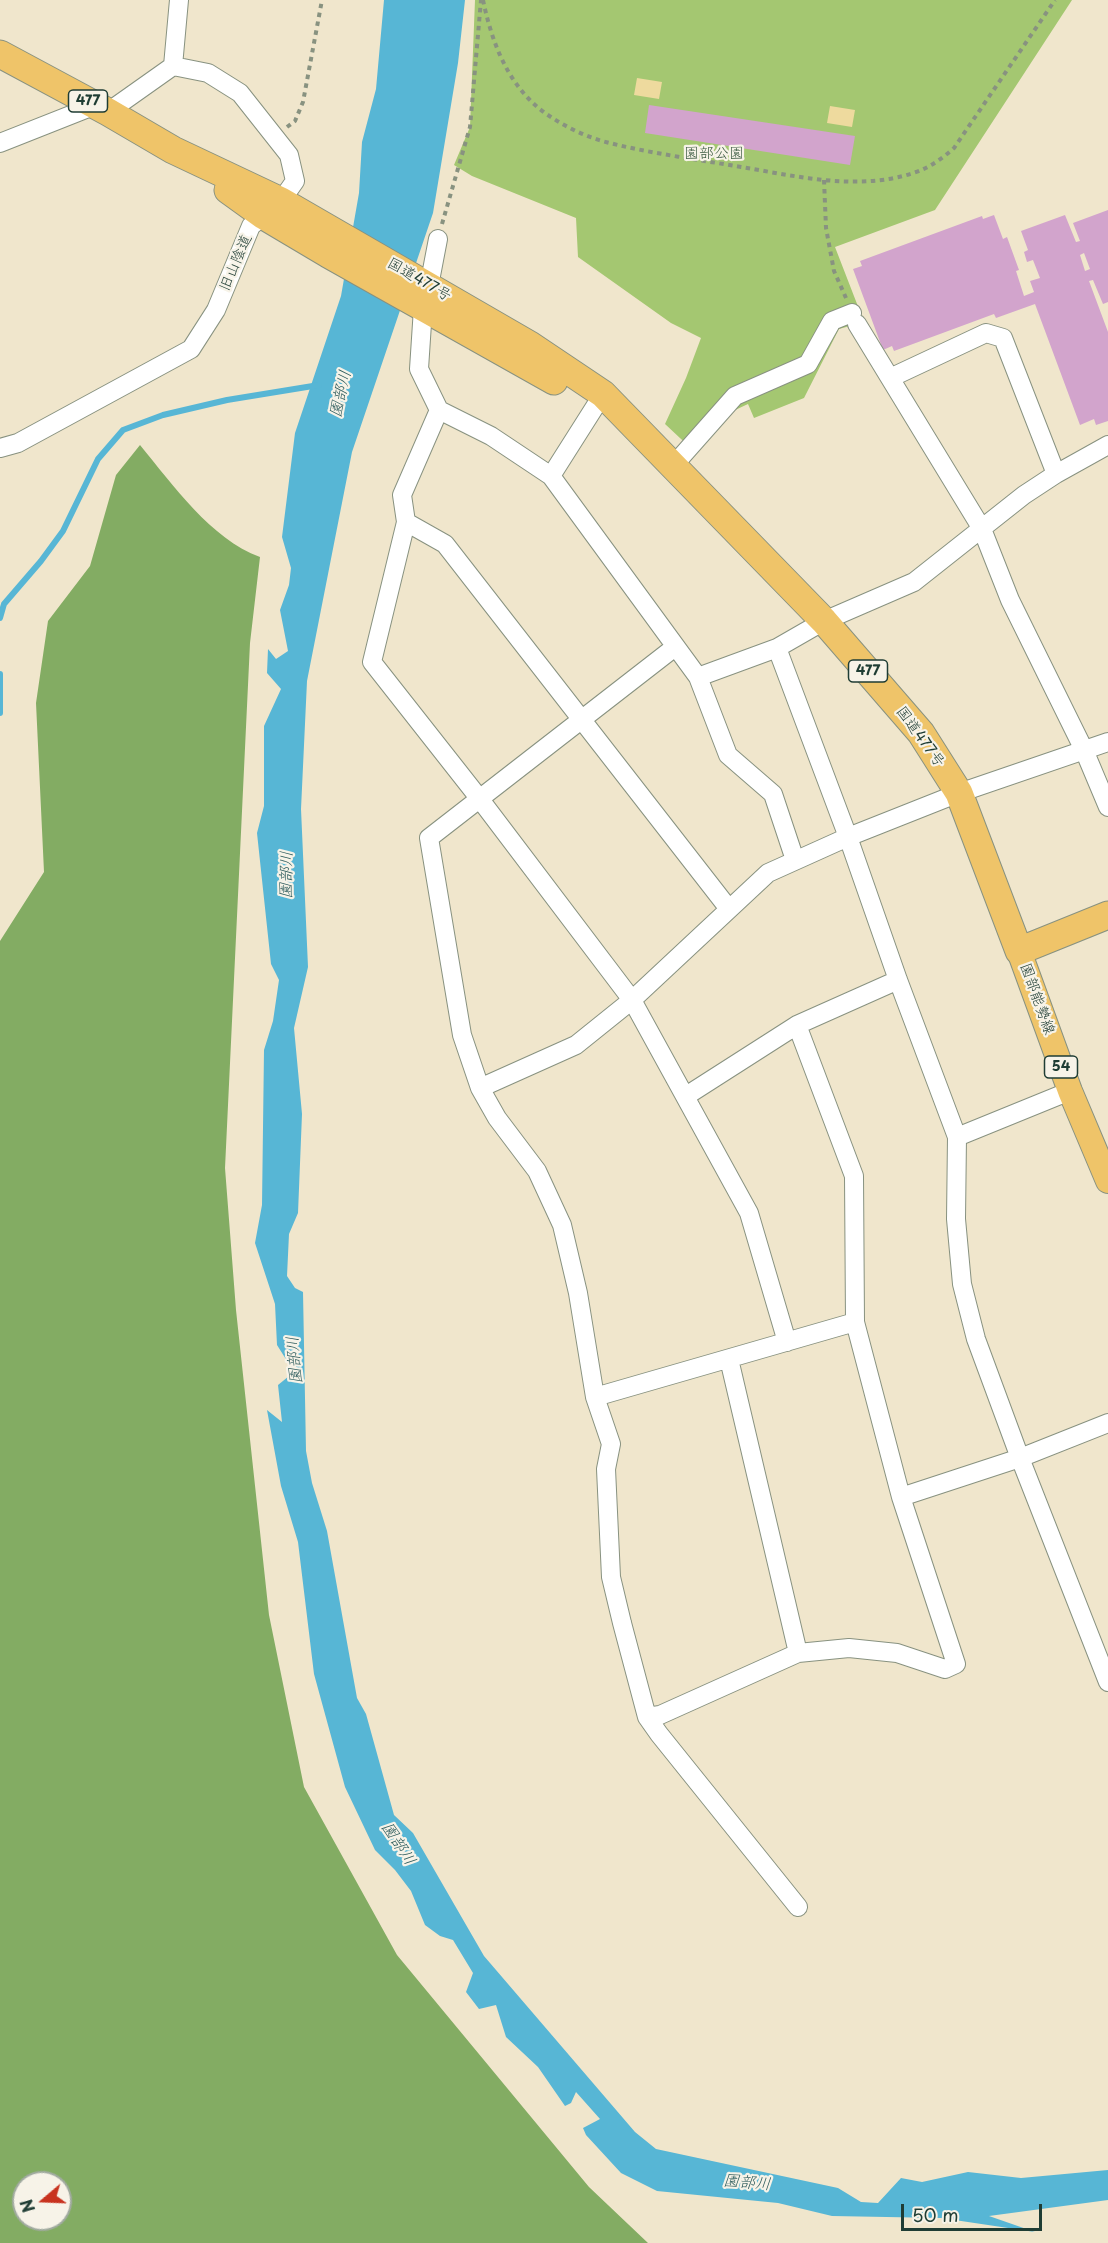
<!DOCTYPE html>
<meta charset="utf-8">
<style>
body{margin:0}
#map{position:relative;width:1108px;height:2243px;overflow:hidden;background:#f0e6cc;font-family:"Playpen Sans",sans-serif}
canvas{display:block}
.north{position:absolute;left:12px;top:2171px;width:60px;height:60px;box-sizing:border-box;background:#f7f3e8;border:2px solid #a1aaa0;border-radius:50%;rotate:251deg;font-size:16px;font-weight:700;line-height:24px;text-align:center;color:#1f3d34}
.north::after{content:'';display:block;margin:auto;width:21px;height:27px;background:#c8321e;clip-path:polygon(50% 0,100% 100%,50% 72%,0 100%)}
.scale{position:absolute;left:901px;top:2204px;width:141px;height:27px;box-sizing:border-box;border:3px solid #1f3d34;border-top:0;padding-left:8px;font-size:18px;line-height:21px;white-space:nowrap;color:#1f3d34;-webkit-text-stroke:4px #f7f3e8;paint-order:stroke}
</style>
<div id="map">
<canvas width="1108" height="2243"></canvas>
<div class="north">N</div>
<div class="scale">50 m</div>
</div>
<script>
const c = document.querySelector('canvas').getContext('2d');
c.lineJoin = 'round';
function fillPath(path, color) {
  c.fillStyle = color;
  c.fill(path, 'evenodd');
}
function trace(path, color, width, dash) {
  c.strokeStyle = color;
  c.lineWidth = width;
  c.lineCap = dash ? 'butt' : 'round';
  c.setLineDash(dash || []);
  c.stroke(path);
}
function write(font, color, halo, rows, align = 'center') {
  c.font = font + ' "Playpen Sans","Klee One",sans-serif';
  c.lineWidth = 4.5;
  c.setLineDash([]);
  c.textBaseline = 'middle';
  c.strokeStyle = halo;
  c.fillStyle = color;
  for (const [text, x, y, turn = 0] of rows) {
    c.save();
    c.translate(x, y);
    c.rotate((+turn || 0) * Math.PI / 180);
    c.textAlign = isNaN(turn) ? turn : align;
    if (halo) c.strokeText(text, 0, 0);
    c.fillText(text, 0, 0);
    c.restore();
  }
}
const green = new Path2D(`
 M475 0H1072L935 210 835 247 864 322 839 329 804 398 754 418 748 404 733 411 696 453 665 424 686 378 701 338 671 323 578 257 576 218 472 176 454 165 470 127Z`);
const forest = new Path2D(`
 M140 445C173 485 211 539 260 557L250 643 225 1168 236 1310 269 1615 304 1787 397 1955 589 2187 648 2243H0V941L44 872 36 703 48 621 90 566 116 475ZM24 2183H60V2219H24Z`);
const sand = new Path2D(`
 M637 78 662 82 659 99 634 95Z
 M830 106 855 110 852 127 827 123Z`);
const water = new Path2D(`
 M384 0H465L458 63 433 213 352 452 307 681 301 809 308 967 294 1028 302 1114 298 1213 289 1234 287 1276 295 1288 303 1292 306 1451 312 1483 327 1531 357 1698 366 1714 394 1815 413 1833 484 1956 635 2132 656 2149 838 2188 861 2202 878 2203 901 2178 922 2182 968 2172 1021 2178 1108 2170V2200L989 2216 1035 2232 941 2218 832 2216 778 2203 657 2191 621 2173 586 2135 583 2128 600 2119 576 2092 571 2103 565 2106 538 2067 506 2037 496 2005 479 2009 466 1992 473 1973 453 1940 440 1936 425 1925 411 1891 395 1870 375 1850 345 1787 314 1674 298 1542 281 1486 267 1410 282 1422 278 1385 294 1372 277 1345 275 1304 255 1243 262 1205 264 1050 273 1021 279 980 271 964 257 833 264 806V726L281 689 267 673 268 649 276 659 288 651 280 610 289 585 291 568 282 537 295 433 341 296 359 193 362 142 376 89Z`);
const stream = new Path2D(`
 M0 618 4 604 41 561 63 531 98 459 123 430 163 415 227 400 319 385
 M0 674V713`);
const building = new Path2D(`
 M649 105 855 136 850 165 645 133Z
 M1108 210V302L1103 304 1093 280 1089 281 1108 332V421L1096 425 1094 419 1080 425 1035 304 996 318 994 314 894 351 892 346 883 350 853 269 862 266 860 261 982 216 983 219 994 215 1003 239 1007 237 1019 270 1016 271 1024 296 1034 292 1030 281 1040 278 1033 260 1027 262 1024 252 1028 250 1021 231 1065 215 1076 242 1080 241 1073 223ZM1084 253 1090 269 1085 271 1080 255Z`);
const path = new Path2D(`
 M483 0C492 43 508 86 545 113 562 125 582 135 602 141 647 153 695 159 741 167 790 175 844 188 894 178 920 173 935 165 954 148L1055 0
 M287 127 295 121 303 102 322 0
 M824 180 826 228 834 271 846 298
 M442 224 470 127 481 0`);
const minor = new Path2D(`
 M173 66 179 0
 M108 112 173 66
 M0 143 96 105
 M438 239 429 286 423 308 419 369 439 410 491 436 551 476 698 677 728 755 773 794 795 860
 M857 324 982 529 1010 600 1084 750 1108 807
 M890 378 986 333 1003 338 1056 474
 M439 410 402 495 406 522 372 662 479 798 632 1000 749 1213 787 1342
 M0 448 18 443 191 349 216 310 251 226 281 201 295 181 289 155 240 93 208 73 173 66
 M673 466 735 396 808 364 832 321 852 313
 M551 476 603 394
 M406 522 445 544 729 909
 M675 647 429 838 462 1035 480 1088 497 1118 537 1171 562 1225 578 1293 595 1397 611 1444 606 1469 611 1577 622 1623 647 1717 659 1734 798 1907
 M777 648 848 837 898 980 957 1137 956 1219 962 1284 976 1339 1020 1458 1108 1682
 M698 677 777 648 824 621 914 582 1024 495 1056 474 1108 445
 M480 1088 576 1045 632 1000 768 873 848 837 959 793 1108 742
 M686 1096 797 1025 898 980
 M957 1137 1070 1091
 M729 1359 798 1653
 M595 1397 855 1322
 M901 1497 1020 1458 1108 1423
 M647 1717 660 1715 798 1653 849 1648 897 1653 945 1669 956 1664 901 1497 855 1322 854 1176 797 1025`);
const major = new Path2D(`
 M1019 951 1070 1091 1108 1181`);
const highway = new Path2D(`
 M0 54 108 112 173 150 281 201 530 345 603 394 824 621 921 733 959 793 1019 951 1108 915
 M228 190 264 216 328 254 554 381`);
const shields = [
 [88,101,39],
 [868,671,39],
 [1061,1067,33]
];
const shieldNames = [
 ["477",88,101],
 ["477",868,671],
 ["54",1061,1067]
];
const parkNames = [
 ["園部公園",714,154]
];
const streetNames = [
 ["旧山陰道",236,263,-67],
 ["国道477号",419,280,30],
 ["国道477号",920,737,54],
 ["園部能勢線",1037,999,70]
];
const waterNames = [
 ["園部川",341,394,-77],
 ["園部川",287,875,-89],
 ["園部川",295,1360,-95],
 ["園部川",398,1844,57],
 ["園部川",747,2183,5]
];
fillPath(green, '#a4c771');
fillPath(forest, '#83ac63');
fillPath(sand, '#eeda9e');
fillPath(water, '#57b6d5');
trace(stream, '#57b6d5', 6);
fillPath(building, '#d2a4cc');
trace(minor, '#889280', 20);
trace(major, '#889280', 26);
trace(highway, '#889280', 29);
trace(path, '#889280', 4, [4.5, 4.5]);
trace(minor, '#fff', 18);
trace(major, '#efc469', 24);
trace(highway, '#efc469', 27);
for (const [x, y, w] of shields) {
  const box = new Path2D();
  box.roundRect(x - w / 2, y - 11, w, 22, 4.5);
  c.fillStyle = '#f7f3e8';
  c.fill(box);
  trace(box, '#1f3d34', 1.5);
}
write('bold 14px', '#1f3d34', null, shieldNames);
write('15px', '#3a5940', '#f7f3e8', parkNames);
write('15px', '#1f3d34', '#f7f3e8', streetNames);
write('italic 16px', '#2d5b5c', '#f7f3e8', waterNames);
</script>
